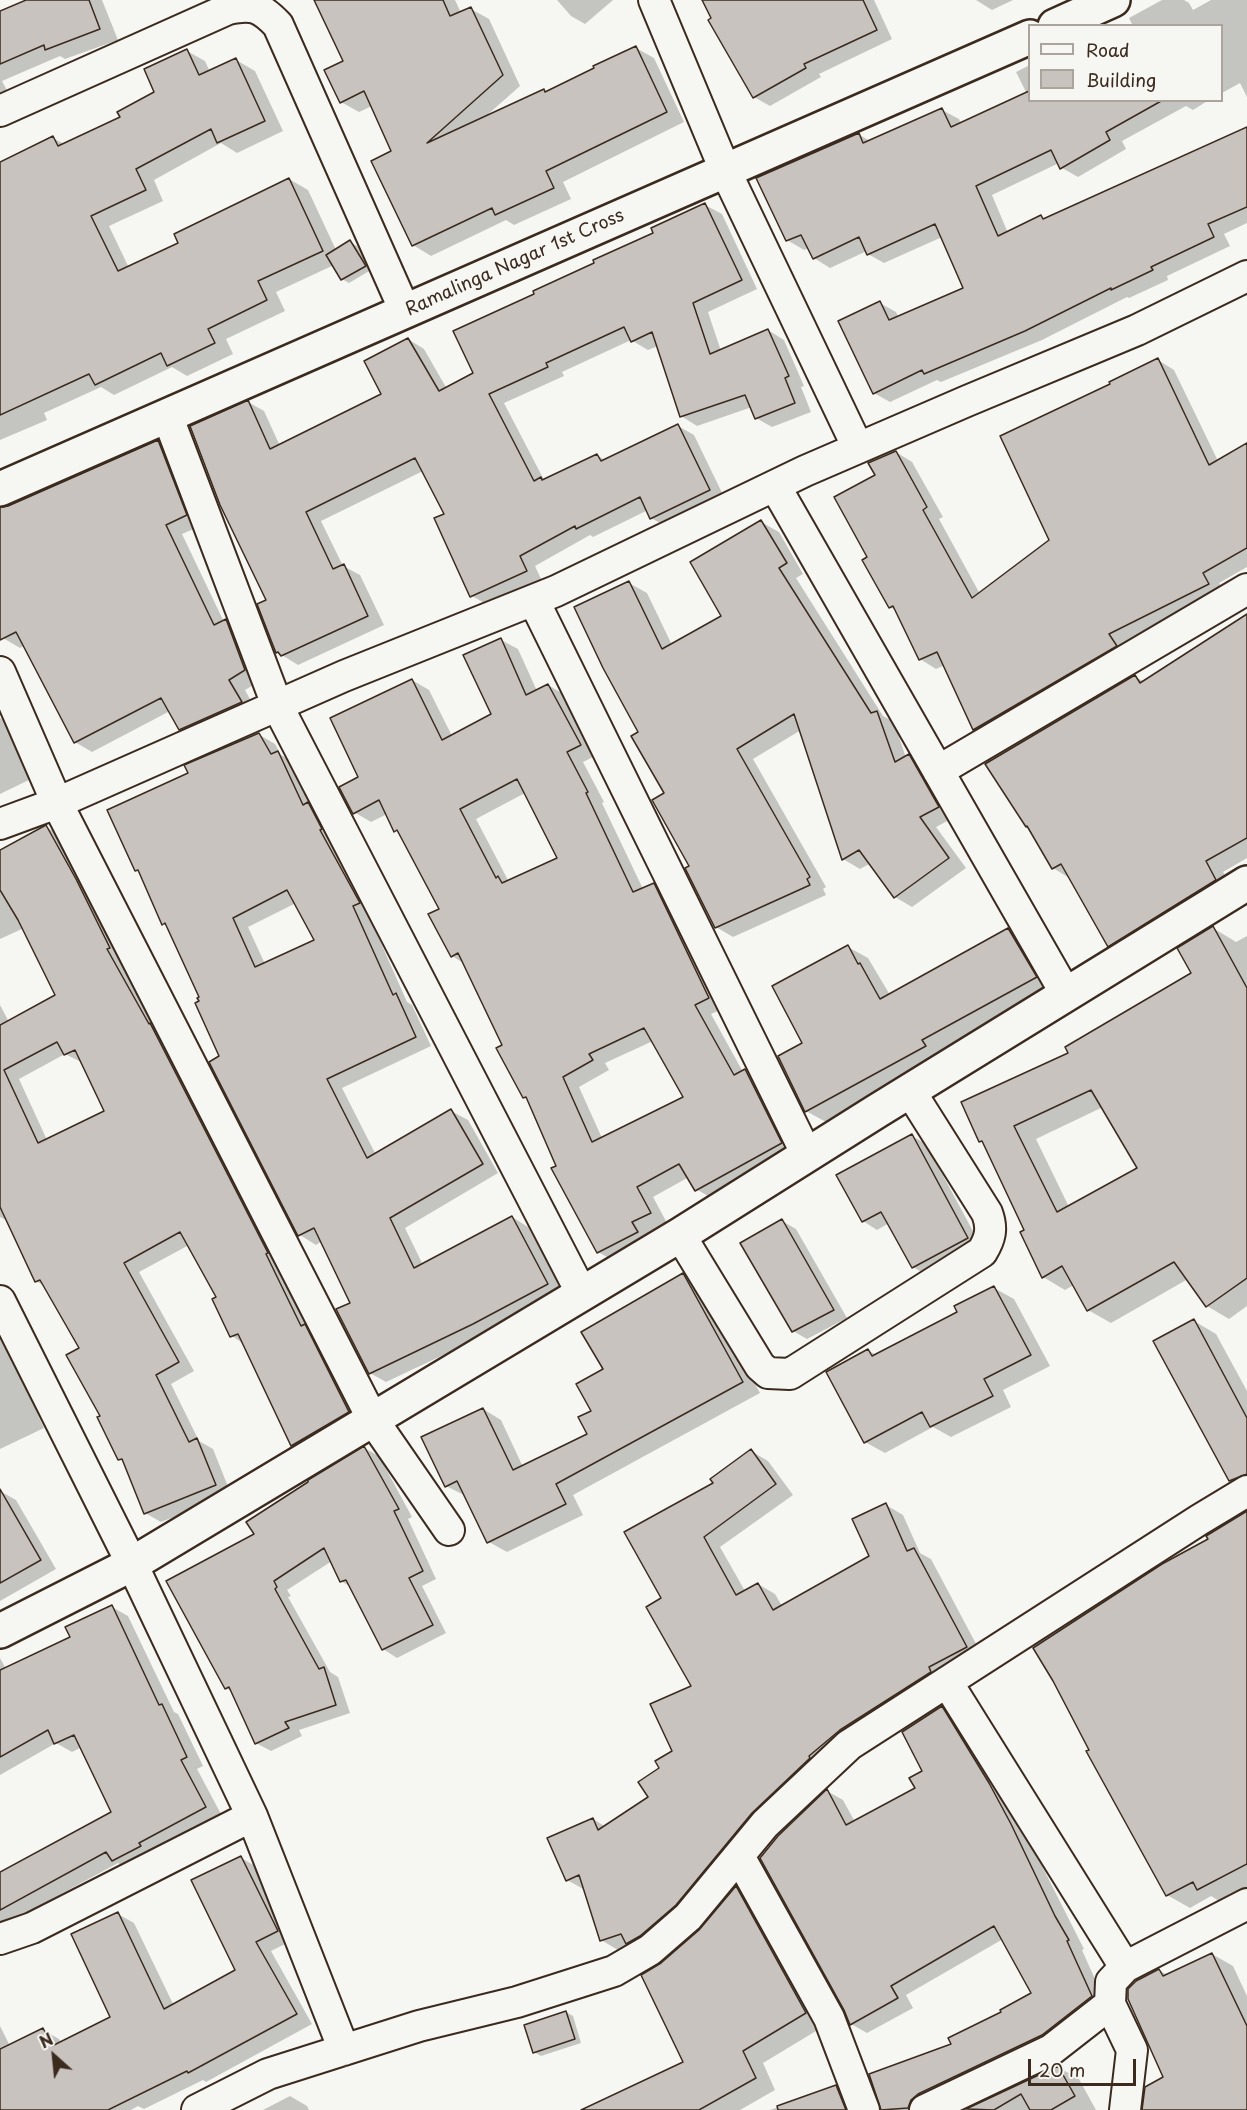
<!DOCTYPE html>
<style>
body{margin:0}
#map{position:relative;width:1247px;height:2110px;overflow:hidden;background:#f6f6f2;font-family:"Playpen Sans",sans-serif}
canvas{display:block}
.legend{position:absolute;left:1028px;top:24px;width:195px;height:78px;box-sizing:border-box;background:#f6f6f2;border:2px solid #aba49d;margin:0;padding:8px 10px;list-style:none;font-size:18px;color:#3b2a1e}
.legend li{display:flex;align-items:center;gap:12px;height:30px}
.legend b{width:30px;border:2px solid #aba49d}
.north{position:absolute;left:24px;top:2026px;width:60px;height:60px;-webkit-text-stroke:4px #f6f6f2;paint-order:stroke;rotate:333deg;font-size:16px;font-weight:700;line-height:24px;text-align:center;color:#3b2a1e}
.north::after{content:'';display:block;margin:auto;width:21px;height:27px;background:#3b2a1e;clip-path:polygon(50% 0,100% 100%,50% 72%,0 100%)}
.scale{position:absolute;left:1028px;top:2059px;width:108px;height:27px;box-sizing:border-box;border:3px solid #3b2a1e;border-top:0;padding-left:8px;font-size:18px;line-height:21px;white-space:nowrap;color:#3b2a1e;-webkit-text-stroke:4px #f6f6f2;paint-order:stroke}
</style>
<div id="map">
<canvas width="1247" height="2110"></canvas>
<ul class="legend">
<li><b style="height:8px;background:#f6f6f2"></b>Road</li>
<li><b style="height:16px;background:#c8c3be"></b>Building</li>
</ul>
<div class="north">N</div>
<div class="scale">20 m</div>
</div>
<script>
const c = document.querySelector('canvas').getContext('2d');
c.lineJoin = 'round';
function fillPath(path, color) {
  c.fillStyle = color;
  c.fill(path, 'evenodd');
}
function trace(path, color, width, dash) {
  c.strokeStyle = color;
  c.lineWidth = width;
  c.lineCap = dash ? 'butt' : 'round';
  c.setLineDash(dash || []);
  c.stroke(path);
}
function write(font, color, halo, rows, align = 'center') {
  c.font = font + ' "Playpen Sans",sans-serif';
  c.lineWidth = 4.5;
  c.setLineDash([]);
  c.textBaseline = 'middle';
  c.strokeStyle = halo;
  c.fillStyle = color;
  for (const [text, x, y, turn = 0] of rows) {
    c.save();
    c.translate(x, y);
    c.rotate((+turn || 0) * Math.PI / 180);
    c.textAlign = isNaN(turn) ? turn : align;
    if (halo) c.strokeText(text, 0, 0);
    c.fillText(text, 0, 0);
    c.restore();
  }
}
const shadow = new Path2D(`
 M28 0H102L118 40 65 59 60 56 2 81 12 100 0 106V13Z
 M316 0H455L461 13 471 9 489 19 520 86 486 116 544 91 547 92 636 48 654 58 684 122 563 182 571 199 514 225 506 220 431 256 413 245 393 152 372 106 359 112 341 102 345 62Z
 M557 0H613L585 24 571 16Z
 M703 0H874L892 39 819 74 821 77 770 106 754 97Z
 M976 0H1013L992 10Z
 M1162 0H1184L1189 3 1193 10 1211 0H1247V97L1240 83 1222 93V26H1129L1132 24 1129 18Z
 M187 51 205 61 210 72 236 60 255 71 283 131 237 153 221 143 154 180 163 201 109 226 129 268 180 243 289 179 308 190 336 250 350 242 357 246 371 270 349 283 342 279 334 265 276 292 285 311 226 339 233 354 187 376 172 367 114 395 101 387 44 413 47 420 0 440V167L53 138 64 144 122 118 156 93Z
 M1030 65V100H1209L1193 110 1186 106 1122 141 1126 149 1078 177 1062 168 1059 163 992 195 1008 233 1041 217 1046 219 1247 128V223L1224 234 1230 246 1167 276 1168 280 1129 298 1127 297 1042 340 941 382 937 380 890 402 874 393 880 303 896 312 899 318 965 288 942 237 884 263 868 254 867 251 830 268 814 258 809 248 804 250 787 240 858 134 870 141 942 110 959 119 961 124 1027 94 1016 72Z
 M705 205 722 214 757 289 708 312 721 351 768 330 784 340 804 386 801 387 811 412 772 427 756 418 752 407 697 426 681 416 658 346 648 350 631 340 562 372 564 376 504 403 544 480 597 455 605 460 678 426 694 435 725 499 667 527 651 518 648 510 593 537 590 535 535 566 542 581 488 605 472 596 446 514 423 471 321 521 343 566 360 575 384 625 298 665 277 652 268 601 248 402 264 411 280 446 383 395 408 339 424 349 447 389 475 374 536 295 655 233Z
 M1158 360 1174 370 1218 461 1247 445V567L1219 583 1225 593 991 739 974 729 945 665 936 669 920 659 898 612 890 607 869 558 877 475 896 452 912 462 943 517 939 519 980 594 1051 541 1112 384Z
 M158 442 175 452 203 525 182 534 224 622 226 621 243 630 262 680 245 690 257 712 197 739 180 729 170 711 92 752 75 742 25 645 20 648 3 638 0 633V509L8 508Z
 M761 522 779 532 803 574 796 578 883 716 894 722 906 758 909 756 926 766 955 817 936 827 966 868 912 907 895 897 871 863 860 869 843 859 801 730 753 759 826 887 823 889 826 895 733 937 716 927 691 867 666 794 640 732 629 583 647 593 672 645 723 617Z
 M1247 616V858L1223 872 1234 890 1127 956 1109 945 1071 879 1053 868 1029 828 1027 826 1135 677 1145 682Z
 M501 640 518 649 537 691 548 685 565 695 597 755 583 762 604 802 602 803 643 889 654 884 671 894 725 1008 711 1014 743 1072 745 1071 762 1081 798 1153 713 1199 696 1189 689 1177 653 1197 667 1223 648 1232 654 1242 616 1262 598 1252 553 1169 558 1166 529 1100 524 1097 504 1046 465 964 452 956 441 909 400 833 395 831 387 814 371 822 354 812 360 778 412 680 429 690 452 736 493 715ZM525 793 559 858 509 882 476 819ZM653 1041 685 1098 602 1138 579 1087 609 1070 605 1063Z
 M0 718 4 720 33 778 0 794Z
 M258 734 275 744 281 755 294 762 375 912 369 916 407 1002 412 1005 431 1046 342 1088 376 1155 451 1111 468 1120 498 1173 405 1228 423 1265 512 1217 528 1227 564 1293 490 1333 386 1382 370 1373 352 1303 322 1241 316 1245 300 1235 211 1062 221 1057 201 1002V997L168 926 164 924 141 873 136 870 190 773ZM296 903 316 941 265 964 248 927Z
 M46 827 62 836 365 1421 309 1455 293 1445 244 1344 232 1336 218 1298 189 1245 139 1272 194 1371 171 1384 199 1441 213 1449 231 1494 161 1522 145 1513 126 1463 119 1459 102 1416 81 1349 46 1287 36 1281 8 1221 0 1217V1005L9 1022 57 995 24 928 0 939V852ZM65 1054 83 1063 105 1112 47 1140 19 1079Z
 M1213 928 1236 942 1247 936V1306L1229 1319 1207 1306 1188 1279 1111 1323 1088 1310 1074 1285 1065 1290 1043 1277 1026 1231 985 1144 980 1141 1070 1053 1193 974ZM1103 1107 1139 1168 1069 1207 1036 1139Z
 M1008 930 1028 941 1055 989 941 1051 944 1058 826 1122 806 1111 848 947 868 958 890 995Z
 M912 1136 926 1144 981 1246 927 1275 913 1267 889 1223 877 1230 863 1221Z
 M782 1221 796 1229 847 1318 807 1339 793 1331Z
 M683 1275 701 1285 760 1393 573 1495 583 1515 507 1552 489 1542 466 1496 446 1486 483 1409 501 1420 523 1467 589 1434 593 1411 605 1370Z
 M994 1288 1014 1299 1050 1366 1003 1390 1011 1407 951 1437 933 1427 885 1453 865 1442 868 1350 876 1355 959 1313Z
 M1194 1321 1216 1334 1247 1391V1490L1231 1480Z
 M0 1329 6 1342 4 1343 44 1428 0 1449Z
 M364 1448 379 1456 412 1517 408 1519 436 1579 422 1586 446 1633 397 1658 383 1649 351 1587 341 1581 332 1561 287 1590 291 1596 288 1597 330 1672 338 1677 350 1713 299 1730 302 1736 271 1751 256 1743 232 1692 226 1688 256 1535Z
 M751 1451 768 1461 793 1495 720 1547 745 1591 758 1584 775 1594 782 1606 871 1556 886 1505 903 1515 920 1553 931 1559 983 1657 857 1740 693 1914 632 1946 618 1950 601 1940 585 1890 567 1880 593 1819 606 1827 650 1797 661 1769 674 1752 693 1687 663 1599 716 1483Z
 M0 1491 16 1500 56 1569 0 1601Z
 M1247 1513V1888L1221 1902 1211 1896 1190 1908 1167 1895 1210 1540Z
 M112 1607 128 1616 174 1712 178 1714 203 1766 197 1769 222 1816 129 1870 118 1863 0 1927V1874L113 1812 82 1747 72 1752 56 1743 0 1775V1658L6 1669 72 1638Z
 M942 1708 958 1717 1005 1793 1084 1949 1082 1950 1107 2006 927 2110H882V2104L1003 2013 1033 1994 1003 1939 906 1995 913 2008 867 2033 851 2024 827 1791 843 1800 855 1822 917 1789 924 1771Z
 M241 1858 257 1867 293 1940 271 1951 312 2024 206 2082 203 2080 144 2109 138 2106 131 2110H0V2026L10 2046 43 2030 59 2039 61 2043 112 2018 118 1914 134 1923 174 2006 237 1971Z
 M736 1888 757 1900 826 2025 763 2063 775 2090 740 2110H608L685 2063 662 1964 701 1931Z
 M1212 1954 1233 1966 1247 1996V2110H1144L1165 2078 1159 1970 1167 1975Z
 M566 2012 573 2016 581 2043 541 2056 534 2052Z
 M1058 2067 1079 2079 1096 2110H969Z
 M836 2087 856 2099 861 2110H770Z
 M290 2096 307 2106 309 2110H263Z`);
const building = new Path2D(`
 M26 0H89L100 29 45 50 44 45 0 64V11Z
 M314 0H443L450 16 471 7 503 75 427 143 544 89 545 92 594 68 593 66 636 46 667 112 546 171 554 188 495 215 492 208 412 246 371 161 391 151 364 91 340 103 324 70 343 61Z
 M702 0H863L877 30 804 64 806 68 753 98 708 20 711 18Z
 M187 49 199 75 236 58 265 121 217 143 211 129 136 169 146 190 91 216 118 271 178 243 174 234 289 178 323 251 258 281 267 300 208 329 215 343 167 366 161 353 95 385 89 374 0 415V162L53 136 58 146 120 117 117 112 154 92 144 69Z
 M1029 91V100H1163L1106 132 1110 140 1060 169 1051 150 976 186 998 236 1041 215 1043 219 1247 127V207L1208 224 1214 237 1151 267 1153 270 1111 290V288L1025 331 924 374 922 370 873 394 838 321 880 301 889 320 963 288 935 224 867 255 859 237 813 259 801 235 786 241 756 178 859 133 863 143 942 108 951 127Z
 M705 203 742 280 693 303 710 354 768 329 789 376 785 378 795 403 755 419 745 395 680 417 652 332 631 342 624 327 546 363 548 367 489 394 534 481 541 477 542 480 597 454 601 461 678 424 710 490 650 519 640 497 576 529 575 526 520 556 527 571 470 597 434 518 444 514 415 458 306 512 333 569 344 564 368 616 281 656 278 652 276 653 257 604 266 600 220 505 190 426 248 400 270 449 381 394 364 361 408 338 439 391 473 373 453 331 534 294 533 291 594 263 593 260 653 233 651 228Z
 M350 240 366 266 341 280 326 255Z
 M1158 358 1209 465 1247 443V548L1203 573 1209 584 1109 634 1117 646 973 730 937 652 919 660 893 606 889 608 862 560 867 557 834 497 875 475 868 463 896 451 927 507 923 510 972 598 1049 540 1000 436 1110 384 1109 382Z
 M158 440 187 515 166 525 214 625 226 619 245 670 229 680 242 702 179 730 161 698 74 743 16 632 0 640V507L8 506Z
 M761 520 787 563 779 568 871 713 877 711 895 762 909 754 939 807 920 817 949 858 894 898 859 850 842 860 794 714 737 749 810 877 807 879 810 885 715 928 685 868 689 866 652 800 664 793 631 736 638 732 603 668 574 607 629 581 662 649 721 616 690 562Z
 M1247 614V838L1206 861 1216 880 1108 947 1061 864 1052 869 1027 826 1026 827 985 764 1135 675 1140 683Z
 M501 638 526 695 548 684 581 745 567 752 588 792 586 793 633 892 654 883 709 998 695 1005 734 1075 745 1069 782 1143 695 1191 679 1164 637 1187 651 1213 632 1222 638 1232 597 1253 551 1168 556 1166 526 1097 523 1098 496 1048 502 1045 458 953 451 957 428 914 439 909 397 830 394 832 379 800 353 814 339 787 358 777 330 718 412 679 442 740 491 714 463 655ZM517 779 557 858 502 883 498 876 496 878 460 809ZM644 1028 683 1097 592 1142 563 1077 593 1060 589 1054Z
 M259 733 271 754 278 751 303 805 308 802 322 829 320 830 360 903 353 906 393 995 396 993 416 1037 327 1079 367 1158 451 1109 483 1164 390 1218 414 1268 512 1216 548 1284 473 1324 369 1374 336 1309 350 1303 314 1228 298 1236 209 1062 219 1056 195 1003 199 1001 197 998 199 997 165 923 162 925 138 870 135 871 107 810 188 773 184 765ZM287 890 314 940 255 967 233 918Z
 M46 825 76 879 110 948 107 949 149 1024 150 1023 268 1253 266 1254 301 1326 305 1324 349 1412 291 1446 238 1334 230 1337 212 1299 216 1297 180 1232 124 1263 179 1362 156 1375 189 1442 197 1438 216 1485 144 1514 122 1459 118 1460 97 1417 100 1416 66 1355 79 1348 40 1280 35 1282 0 1207V1025L55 995 18 920 0 890V850ZM57 1042 64 1055 75 1050 104 1111 38 1143 4 1070Z
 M1213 926 1247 988V1278L1206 1307 1174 1262 1087 1311 1062 1266 1042 1278 1020 1232 1024 1230 982 1141 979 1142 961 1102 1068 1053 1065 1047 1191 973 1177 948ZM1091 1090 1137 1168 1057 1212 1014 1126Z
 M1008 928 1037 977 922 1040 926 1046 805 1112 778 1056 802 1043 772 986 848 945 858 964 860 963 880 999Z
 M912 1134 968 1238 912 1268 881 1212 862 1222 836 1175Z
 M782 1219 834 1310 792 1332 740 1243Z
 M683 1273 743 1382 556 1484 566 1504 487 1543 457 1481 445 1487 421 1437 483 1408 513 1470 587 1434 578 1417 591 1411 576 1384 603 1369 581 1332Z
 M994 1286 1031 1355 984 1379 993 1396 930 1427 922 1412 864 1443 826 1372 868 1349 872 1356 957 1312 954 1306Z
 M1194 1319 1247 1418V1474L1229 1481 1153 1341Z
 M364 1446 399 1509 394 1511 423 1571 409 1578 433 1625 382 1650 346 1580 340 1582 324 1548 274 1581 277 1587 275 1589 319 1669 324 1667 336 1705 285 1722 289 1728 255 1744 229 1687 225 1689 166 1581 254 1534 246 1522 308 1482V1480Z
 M751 1449 776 1484 704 1537 736 1595 758 1583 773 1610 869 1556 852 1519 886 1503 907 1551 914 1548 967 1647 929 1667 931 1672 840 1730 809 1756 810 1758 752 1813 676 1905 640 1936 626 1944 621 1934 600 1941 579 1875 566 1881 547 1838 593 1818 598 1830 648 1797 638 1782 659 1768 655 1761 672 1751 650 1704 691 1686 646 1607 661 1598 624 1532 713 1483 710 1479Z
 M0 1489 41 1560 0 1583Z
 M1247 1511V1864L1197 1890 1193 1882 1166 1896 1086 1751 1089 1750 1053 1681 1033 1648 1162 1564 1208 1539 1206 1536Z
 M112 1605 159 1705 162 1704 187 1757 181 1760 206 1807 139 1843 141 1846 112 1861 106 1852 0 1910V1872L111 1812 74 1735 54 1744 48 1730 0 1757V1670L70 1637 65 1627Z
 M942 1706 989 1783 1011 1824 1055 1916 1069 1940 1067 1941 1092 1996 1042 2035 918 2094 911 2100 908 2108 881 2110 869 2074 951 2044 948 2038 1001 2012 1000 2010 1031 1993 994 1926 891 1986 898 1998 850 2025 844 2010 760 1858 778 1836 827 1789 846 1825 915 1788 909 1778 922 1771 902 1732Z
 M241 1856 278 1931 256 1942 297 2014 188 2073 187 2071 108 2110H0V2049L43 2028 52 2046 110 2017 71 1934 118 1912 164 2009 235 1970 191 1880Z
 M736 1886 806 2013 743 2051 756 2078 699 2110H581L683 2062 641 1975 661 1963 699 1930Z
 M1212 1953 1247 2026V2110H1142L1145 2087 1163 2077 1128 1999V1989L1136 1981 1159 1969 1163 1976Z
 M566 2011 575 2039 533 2053 524 2025Z
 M1058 2066 1075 2096 1051 2110H1030L1021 2094 994 2110 966 2109Z
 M836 2085 846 2110H778L777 2106Z`);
const minor = new Path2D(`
 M654 0 725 170 858 448
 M0 111 228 9C252 4 260 6 278 25L405 311
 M167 415 277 705 582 1294
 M775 486 1066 994
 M534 601 807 1155
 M0 672 57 803 373 1420 449 1530
 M938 771 1247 589
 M0 824 57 803 344 676 556 591 805 471 967 401 1137 330 1247 276
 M680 1235 760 1366 768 1373 790 1374 982 1252C990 1239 993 1229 987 1213L910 1091
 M0 1301 132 1564 252 1816 344 2050
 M947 1682 1125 1967
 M739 1856 829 2018 864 2110
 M0 1939 32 1928 252 1816
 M197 2110 268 2074 419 2026 517 2002 614 1971 650 1950 688 1917 765 1824 849 1745 1199 1520 1247 1491
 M925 2110 1051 2050 1110 2004
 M1125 2110 1132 2050 1110 2004 1111 1982 1125 1967 1247 1904`);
const tertiary = new Path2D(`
 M1055 26 1113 0
 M0 489 1030 37
 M0 1631 132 1564 680 1235 877 1111 1247 883`);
const streetNames = [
 ["Ramalinga Nagar 1st Cross",515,263,-24]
];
fillPath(shadow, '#0003');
fillPath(building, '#c8c3be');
trace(building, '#3b2a1e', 1.5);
trace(minor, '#3b2a1e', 34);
trace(tertiary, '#3b2a1e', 38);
trace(minor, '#f6f6f2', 30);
trace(tertiary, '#f6f6f2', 33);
write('18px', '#3b2a1e', '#f6f6f2', streetNames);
</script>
